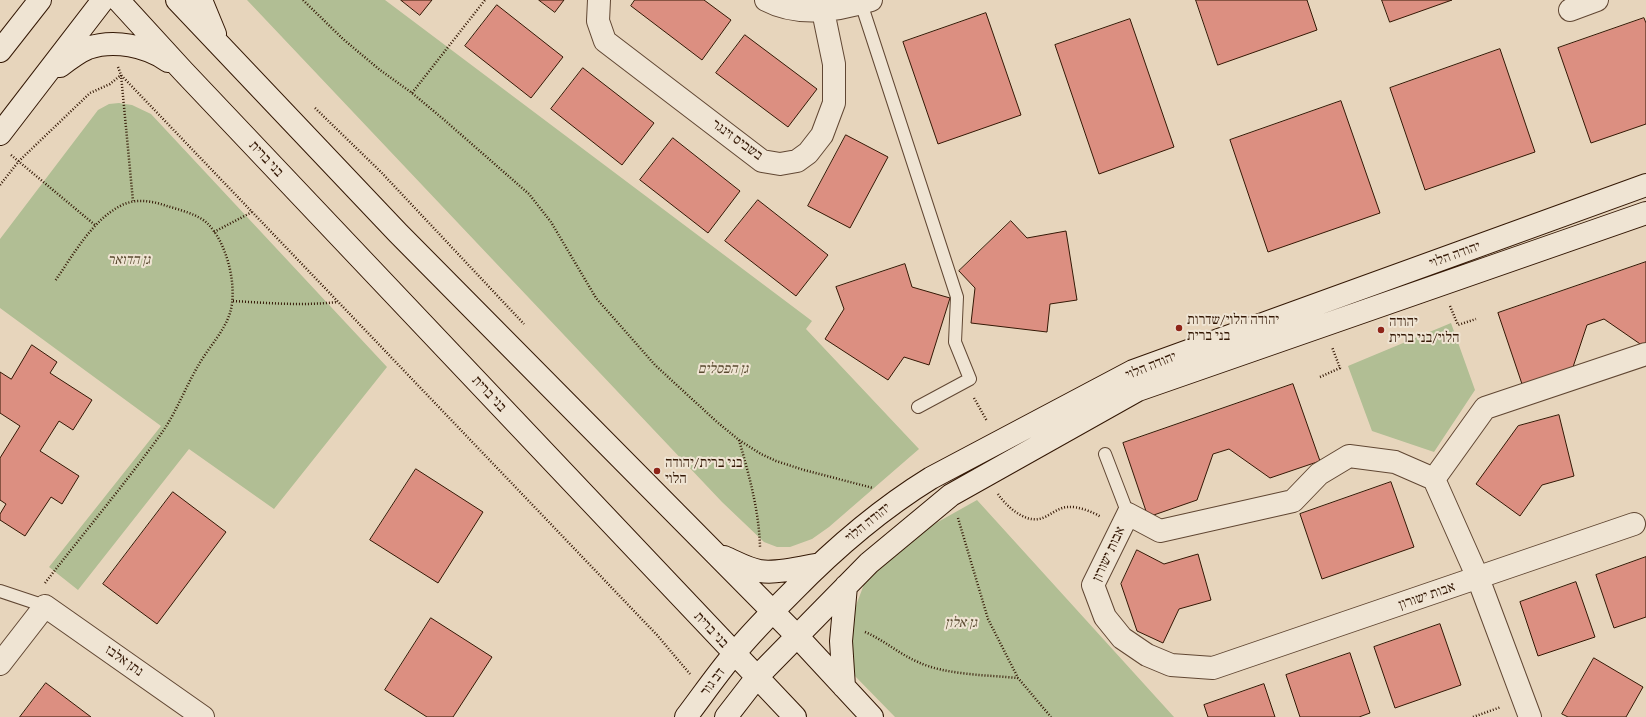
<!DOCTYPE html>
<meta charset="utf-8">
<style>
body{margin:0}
canvas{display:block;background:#e7d5bc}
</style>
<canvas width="1646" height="717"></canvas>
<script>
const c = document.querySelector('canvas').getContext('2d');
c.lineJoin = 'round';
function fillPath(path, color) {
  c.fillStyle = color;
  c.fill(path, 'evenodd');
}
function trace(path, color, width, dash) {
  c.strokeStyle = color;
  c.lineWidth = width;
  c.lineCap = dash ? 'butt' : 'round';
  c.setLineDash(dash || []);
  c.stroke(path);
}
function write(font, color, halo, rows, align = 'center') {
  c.font = font + ' "EB Garamond","Frank Ruhl Libre",serif';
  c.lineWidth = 4;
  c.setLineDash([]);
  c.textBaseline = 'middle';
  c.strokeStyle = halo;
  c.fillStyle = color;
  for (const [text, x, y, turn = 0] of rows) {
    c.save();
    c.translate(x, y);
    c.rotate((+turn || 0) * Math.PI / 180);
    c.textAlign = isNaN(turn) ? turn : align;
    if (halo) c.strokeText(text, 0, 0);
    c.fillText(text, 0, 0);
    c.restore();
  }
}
const green = new Path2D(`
 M247 0H385L812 321 806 329 919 449 829 527 812 539 790 547H777L764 542 722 502Z
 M119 103 132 105 151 114 387 367 274 509 189 449 78 590 49 567 161 426 0 308V239L98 110 109 104Z
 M1451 323 1475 390 1434 452 1372 431 1348 366Z
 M977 500 1174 717H895L851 672 852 616 866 579 929 527Z`);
const building = new Path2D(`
 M401 0H432L420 15Z
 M539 0H564L555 12Z
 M635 0H704L731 20 702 60 631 6Z
 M1196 0H1307L1317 30 1218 65Z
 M1382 0H1452L1390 22Z
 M497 5 563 57 531 98 465 46Z
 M986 13 1021 115 938 144 903 42Z
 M1644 18 1646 23V124L1591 143 1558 48Z
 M1130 19 1174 147 1099 174 1055 45Z
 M745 35 817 89 788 127 716 73Z
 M1500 49 1535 152 1425 190 1390 88Z
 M583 68 654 123 622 165 551 109Z
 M1341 101 1380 213 1268 252 1230 140Z
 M846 135 888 157 850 228 808 206Z
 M673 138 740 191 708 233 640 180Z
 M758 200 828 255 796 296 725 241Z
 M1011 221 1027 238 1066 231 1077 300 1050 304 1047 332 971 323 975 288 959 271Z
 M1646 262V348L1604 319 1587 325 1572 370 1523 387 1498 313Z
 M905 264 912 287 950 298 929 365 904 357 888 380 825 339 844 309 836 287Z
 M32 345 57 362 50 373 92 400 73 430 59 421 40 451 79 476 62 504 51 497 25 536 0 520V514L6 504 0 500V458L20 426 0 413V372L11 379Z
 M1293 384 1320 461 1270 478 1229 449 1213 454 1197 500 1148 517 1123 443Z
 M1559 415 1574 476 1542 485 1520 516 1476 484 1518 426Z
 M416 469 483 512 438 583 370 540Z
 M1391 482 1414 547 1322 579 1300 514Z
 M173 492 226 532 157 624 103 584Z
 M1137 550 1164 564 1198 554 1211 600 1179 609 1163 643 1137 631 1121 584Z
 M1646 557V617L1614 628 1596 575Z
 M1576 582 1595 637 1538 656 1520 602Z
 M431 618 492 657 453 717H427L385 690Z
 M1440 624 1461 685 1395 708 1374 647Z
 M1350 653 1370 713 1359 717H1300L1286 675Z
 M1594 658 1643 687 1626 717H1568L1562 714Z
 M46 683 91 717H20Z
 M1264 684 1275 717H1208L1204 705Z`);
const path = new Path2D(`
 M303 0 343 39 380 70 412 93 442 118 529 194 551 222 596 298 655 365 717 422 739 440 761 454 776 461 804 470 873 488
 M118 67 121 75 657 635 690 674
 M121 75 133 201
 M412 93 485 0
 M315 108 381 172 524 324
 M11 155 95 225
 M0 185 19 161 90 93 110 84 121 75
 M214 232 252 212
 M233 301C268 303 303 306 338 302
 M1450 306 1458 325 1476 319
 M1320 377 1340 368 1332 347
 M974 398 987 421
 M739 440C749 475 759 510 760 547
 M998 494C1006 506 1024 522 1039 519 1049 517 1058 507 1068 507 1078 506 1093 512 1101 517
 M958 518 988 619 1018 678 1051 717
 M45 583C83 534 124 485 161 434 176 413 185 388 198 366 208 348 224 332 230 313 238 287 227 242 207 223 197 214 180 210 167 206 152 201 137 198 122 205 92 220 74 254 55 281
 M865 632C884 640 899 654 918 662 945 675 988 675 1018 678
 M1473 717 1501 707`);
const lane = new Path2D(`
 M861 3 957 297 955 342 970 379 918 407
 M1105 454 1128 514
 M0 591 45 606`);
const street = new Path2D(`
 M599 0 598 21 605 41 762 161 780 164 797 161 808 153 822 135 834 103V64L823 11
 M766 0C798 17 837 11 871 0
 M1570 10 1597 0
 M1434 479 1485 408 1646 354
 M0 664 45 606 203 717
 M1530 717 1478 578 1434 479 1395 462 1349 456 1319 474 1293 501 1160 531 1128 514 1093 585 1105 617 1122 638 1147 655 1171 665 1213 668 1634 524`);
const secondary = new Path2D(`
 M118 0 183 71 795 717
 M177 0 398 233 797 636 872 717
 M201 0 215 34
 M0 51 40 0
 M60 66C69 59 78 52 88 48 114 39 147 46 168 61
 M0 134 103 0
 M724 557C736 562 747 569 760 571 776 574 803 567 820 564
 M844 687 841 641 846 586
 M686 717C702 696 717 674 734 654 752 632 772 612 792 592 834 549 879 510 931 478L1133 371 1646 185
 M726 717 757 677 869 563 951 495 1138 390 1646 213`);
const markers = [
 [1179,328,4,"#8f2418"],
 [1381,330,4,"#8f2418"],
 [657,471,4,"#8f2418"]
];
const streetNames = [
 ["בשביס זינגר",737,140,36],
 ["בני ברית",266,159,47],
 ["יהודה הלוי",1455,255,-20],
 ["יהודה הלוי",1151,366,-22],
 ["בני ברית",489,394,47],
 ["יהודה הלוי",868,523,-39],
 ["אבות ישורון",1109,554,-65],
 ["אבות ישורון",1427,596,-19],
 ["בני ברית",711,630,47],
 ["נתן אלבז",124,661,35],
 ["דב גור",713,682,-53]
];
const parkNames = [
 ["גן הדואר",129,260],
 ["גן הפסלים",723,369],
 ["גן אלון",961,623]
];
const poiNames = [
 ["יהודה הלוי/שדרות",1187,320],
 ["בני ברית",1187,336],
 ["יהודה",1389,322],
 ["הלוי/בני ברית",1389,338],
 ["בני ברית/יהודה",665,463],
 ["הלוי",665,479]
];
fillPath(green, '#b1be94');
fillPath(building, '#dc8f81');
trace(building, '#341805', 1);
trace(lane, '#614733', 14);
trace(street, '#614733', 24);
trace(secondary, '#341805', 24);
trace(path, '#341805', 2.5, [1, 2]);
trace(lane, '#efe4d3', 12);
trace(street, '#efe4d3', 22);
trace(secondary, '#efe4d3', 22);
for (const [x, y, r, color] of markers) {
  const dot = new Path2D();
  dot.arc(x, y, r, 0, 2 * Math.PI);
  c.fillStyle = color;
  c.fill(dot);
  trace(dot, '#efe4d3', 1.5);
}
write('14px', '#341805', '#efe4d3', streetNames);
write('italic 14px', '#5a4a30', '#efe4d3', parkNames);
write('14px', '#341805', '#efe4d3', poiNames, 'left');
</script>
